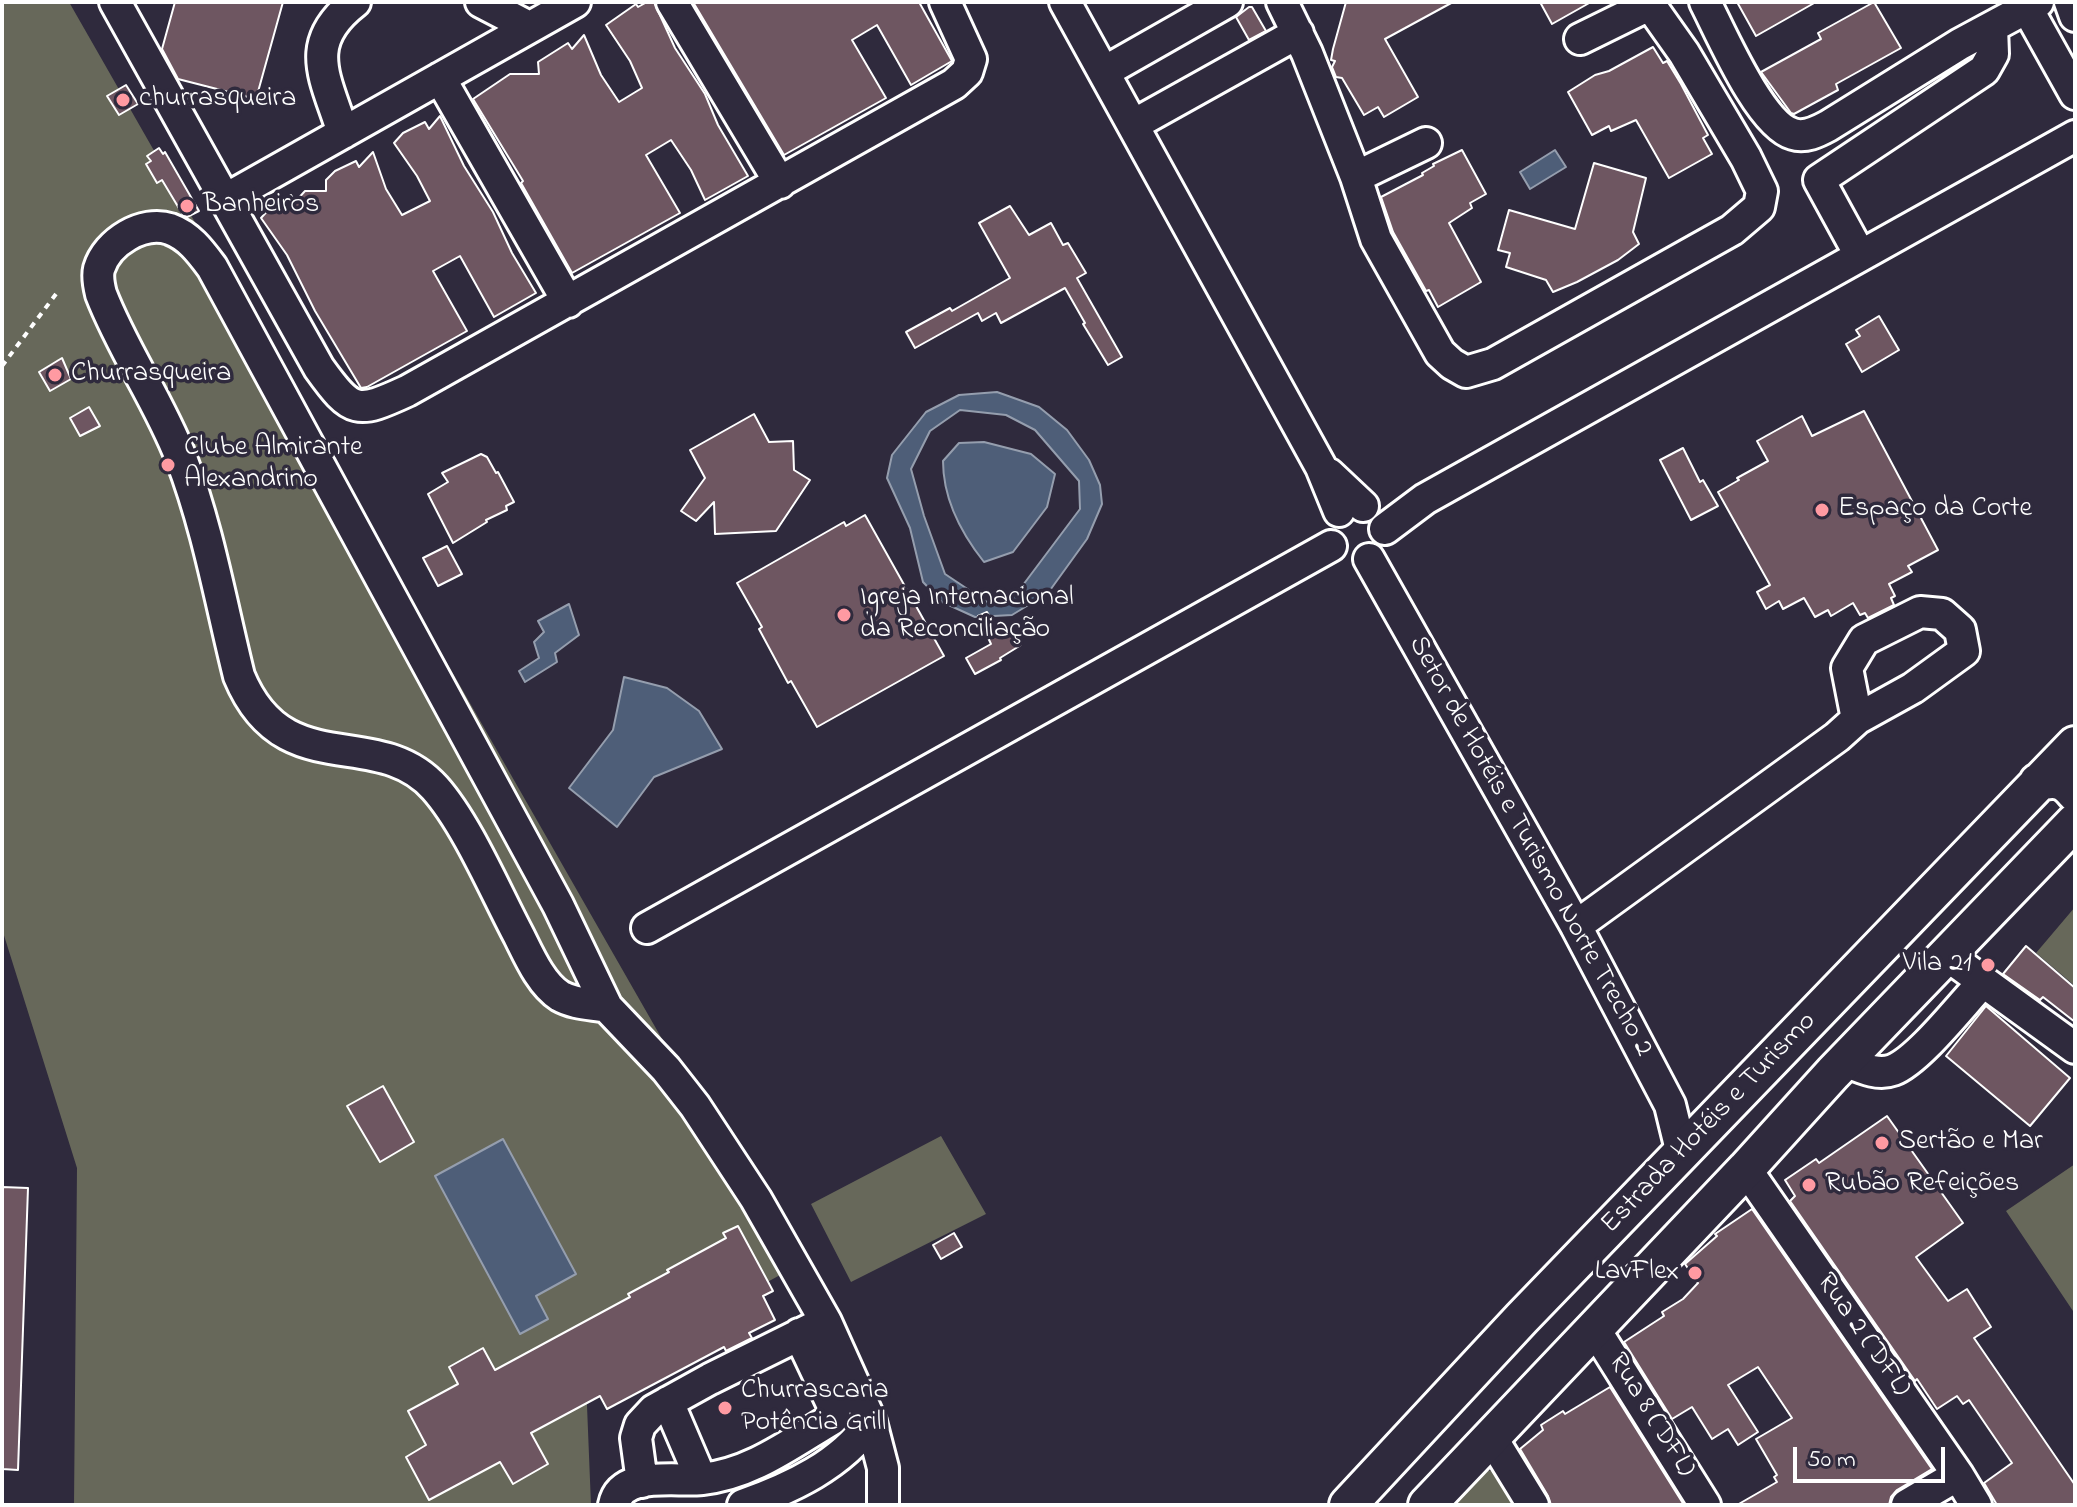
<!DOCTYPE html>
<meta charset="utf-8">
<style>
body{margin:0}
#map{position:relative;width:2077px;height:1507px;overflow:hidden;background:#2f2a3d;font-family:"Indie Flower",sans-serif}
canvas{display:block}
.frame{position:absolute;inset:0;border:4px solid #fff;pointer-events:none}
.scale{position:absolute;left:1793px;top:1447px;width:152px;height:36px;box-sizing:border-box;border:4px solid #fff;border-top:0;padding-left:10px;font-size:24px;line-height:28px;white-space:nowrap;color:#fff;-webkit-text-stroke:6px #2f2a3d;paint-order:stroke}
</style>
<div id="map">
<canvas width="2077" height="1507"></canvas>
<div class="frame"></div>
<div class="scale">50 m</div>
</div>
<script>
const c = document.querySelector('canvas').getContext('2d');
c.lineJoin = 'round';
function fillPath(path, color) {
  c.fillStyle = color;
  c.fill(path, 'evenodd');
}
function trace(path, color, width, dash) {
  c.strokeStyle = color;
  c.lineWidth = width;
  c.lineCap = dash ? 'butt' : 'round';
  c.setLineDash(dash || []);
  c.stroke(path);
}
function write(font, color, halo, rows, align = 'center') {
  c.font = font + ' "Indie Flower",sans-serif';
  c.lineWidth = 7;
  c.setLineDash([]);
  c.textBaseline = 'middle';
  c.strokeStyle = halo;
  c.fillStyle = color;
  for (const [text, x, y, turn = 0] of rows) {
    c.save();
    c.translate(x, y);
    c.rotate((+turn || 0) * Math.PI / 180);
    c.textAlign = isNaN(turn) ? turn : align;
    if (halo) c.strokeText(text, 0, 0);
    c.fillText(text, 0, 0);
    c.restore();
  }
}
const green = new Path2D(`
 M2 2H69L793 1268 586 1381 591 1505H74L77 1168 2 929Z
 M2075 907V986L2036 953Z
 M941 1136 986 1214 851 1282 811 1204Z
 M2075 1164V1314L2006 1211Z
 M1501 1470 1522 1505H1452L1483 1471Z`);
const water = new Path2D(`
 M1555 150 1566 167 1530 189 1520 172Z
 M997 392 1039 407 1067 430 1089 460 1100 485 1102 504 1087 539 1048 593 1012 615 975 617 942 602 923 582 910 528 887 478 892 455 926 412 959 395ZM960 410 1006 415 1035 430 1079 481 1080 509 1020 589 990 604 945 574 924 516 911 469 930 431Z
 M984 442 1031 454 1055 474 1047 507 1013 552 984 562C961 533 943 500 943 461L959 443Z
 M569 604 579 635 555 653 557 662 525 682 519 671 539 658 534 642 544 632 538 621Z
 M624 677 667 688 699 711 722 749 654 777 617 827 569 788 613 730Z
 M503 1139 576 1274 536 1296 548 1319 520 1334 435 1176Z`);
const building = new Path2D(`
 M175 2H283L256 99 178 79 162 49Z
 M647 2H654L675 48 705 94 718 125 748 176 705 200 691 170 671 140 646 155 680 213 572 273 521 183 523 181 473 99 510 74H539L538 62 568 43 572 49 584 35 601 75 619 102 642 88 630 61 606 25 636 4 638 7Z
 M693 2H919L952 61 911 85 877 25 852 40 886 98 784 155Z
 M1346 2H1453L1385 39 1418 97 1384 117 1378 107 1364 115 1342 78 1336 77 1332 67 1335 61 1331 60 1333 49Z
 M1540 2H1591L1552 24Z
 M1737 2H1816L1756 36Z
 M1874 2 1901 48 1836 84 1838 90 1794 114 1791 113 1761 72 1821 39 1818 33Z
 M1249 7H1252L1266 31 1249 40 1236 17Z
 M1653 47 1663 63 1667 61 1681 84 1708 135 1703 138 1712 154 1669 178 1636 120 1611 131 1609 126 1592 135 1568 92 1595 75 1609 71Z
 M126 85 138 104 119 115 107 96Z
 M440 116 464 166 493 212 512 253 536 293 494 317 460 256 433 271 467 331 367 387 361 388 315 311 287 255 261 218 271 207 291 195 295 202 305 191H326V180L335 171 356 161 359 167 373 152 386 189 402 215 430 201 417 176 394 143 403 133 425 122 429 129Z
 M159 148 163 154 165 152 199 211 187 217 183 215 162 180 157 183 146 164 151 161 147 156Z
 M1462 150 1486 194 1470 203 1472 208 1449 223 1481 282 1438 307 1429 290 1426 291 1393 232 1381 197 1423 175 1422 173 1434 166 1433 164Z
 M1594 163 1646 178 1633 232 1639 244 1618 260 1577 282 1553 292 1546 280 1506 267 1510 253 1498 250 1509 210 1575 229Z
 M1010 206 1029 235 1051 223 1063 245 1068 243 1086 273 1077 278 1122 357 1108 365 1083 324 1085 323 1065 288 1001 323 996 313 982 321 978 313 915 348 906 332 950 308 952 311 1010 278 979 223Z
 M1879 316 1899 350 1862 372 1846 344 1860 336 1856 330Z
 M62 358 71 379 50 391 39 372Z
 M89 407 100 426 80 436 70 418Z
 M1864 411 1938 550 1908 566 1912 572 1889 584 1895 596 1891 598 1894 605 1868 618 1865 613 1860 615 1853 603 1831 616 1828 610 1815 617 1804 598 1783 609 1779 601 1766 609 1757 592 1770 585 1718 492 1739 480 1737 478 1768 461 1757 441 1802 416 1812 436Z
 M754 414 769 442 793 441 794 470 810 480 776 531 715 534 714 502 696 521 681 511 705 478 690 450Z
 M1683 448 1700 482 1703 480 1718 506 1691 520 1660 460Z
 M481 454 487 457 496 473 498 472 514 502 506 506 507 510 486 520 487 522 453 543 428 494 448 482 442 473Z
 M865 515 944 656 817 727 791 681 788 683 759 629 762 627 737 583 844 522 846 526Z
 M447 546 462 574 438 586 423 558Z
 M987 612 1002 636 1012 630 1021 645 1000 658 1001 660 975 674 966 658 991 644 978 616Z
 M2026 946 2075 988V1022L2043 997 2040 1000 2003 974Z
 M1986 1006 2070 1078 2030 1126 1946 1056Z
 M383 1086 414 1142 380 1162 347 1106Z
 M1887 1116 1963 1223 1916 1257 1948 1301 1967 1289 1991 1327 1974 1338 2075 1485V1505H1997L1984 1483 2012 1463 1969 1400 1963 1404 1957 1396 1937 1409 1917 1379 1915 1381 1790 1201 1795 1196 1785 1180 1816 1159 1819 1163Z
 M2 1187 28 1188 18 1470 2 1469Z
 M1752 1209 1932 1469 1897 1490 1891 1497 1889 1505H1737L1777 1482 1774 1477 1777 1475 1756 1439 1792 1418 1758 1367 1728 1385 1758 1432 1738 1445 1728 1429 1712 1439 1692 1407 1672 1419 1624 1342 1664 1316 1662 1312 1683 1299 1698 1283 1685 1264 1717 1236 1715 1234Z
 M738 1226 773 1291 763 1296 775 1320 749 1333 752 1338 726 1351 724 1347 607 1409 600 1396 531 1433 548 1464 513 1484 500 1462 429 1500 406 1457 426 1445 408 1411 458 1384 449 1367 483 1348 495 1370 630 1297 628 1294 669 1272 667 1270 726 1238 723 1233Z
 M954 1233 962 1247 941 1259 933 1245Z
 M1610 1387 1684 1505H1551L1548 1496 1520 1449 1543 1430 1541 1425 1563 1411 1565 1414Z`);
const path = new Path2D(`
 M2 366 56 294`);
const minor = new Path2D(`
 M115 2 319 368C352 414 357 414 407 391L954 84 967 72 971 59 945 2
 M481 2 529 27
 M672 2 780 183
 M1065 2 1321 467 1339 511
 M1282 2 1307 53 1356 177 1376 239 1440 353 1452 364 1466 372 1493 364 1698 249 1732 230 1759 207 1762 191 1746 158 1684 53 1648 2
 M1705 2C1721 33 1760 125 1793 134 1805 138 1817 132 1828 126L1960 44 2038 2
 M2070 2 2075 16
 M2027 8 2075 94
 M1580 39 1649 5
 M1104 72 1227 2
 M440 78 568 302
 M1133 125 1298 33
 M343 133C326 78 301 44 355 2
 M1356 177 1426 143
 M224 200 575 2
 M1860 255 1819 180 1984 70 1993 54 1992 27
 M1329 474 1363 506
 M1385 529 1425 499 2075 136
 M1369 559 1576 926 1670 1105 1682 1154
 M1576 926 1837 737 1857 719 1913 688 1964 651 1960 630 1942 614 1920 612 1864 640 1847 668 1857 719
 M647 928 1331 546
 M1948 956 2075 1048
 M607 1007C592 1004 574 1004 560 996 541 984 529 956 519 936 496 893 467 824 435 788 377 723 284 785 239 676 221 604 208 528 181 458 159 401 123 351 101 294 99 286 97 277 99 269 107 242 143 220 170 229 189 236 200 251 212 267L558 905 607 1007 666 1069 695 1106 756 1199 826 1322 871 1422C841 1465 791 1488 743 1505
 M1845 1061C1860 1067 1877 1076 1893 1070 1919 1060 1962 1004 1983 982
 M1746 1169 1958 1475 1976 1505
 M1594 1328 1705 1505
 M668 1402 701 1479
 M871 1422 883 1468V1505
 M1490 1435 1533 1505
 M642 1482 636 1438 640 1425 654 1410 710 1379 817 1326
 M614 1505C621 1470 675 1482 702 1479 751 1474 790 1444 832 1419L835 1410 799 1334
 M1907 1505 1958 1475`);
const major = new Path2D(`
 M2038 782C2055 778 2064 779 2075 793
 M1348 1505 1522 1318 2075 745
 M1427 1505 1746 1169 1833 1073 2075 822`);
const markers = [
 [123,100,8,"#ff9aa2"],
 [187,206,8,"#ff9aa2"],
 [55,375,8,"#ff9aa2"],
 [168,465,8,"#ff9aa2"],
 [1822,510,8,"#ff9aa2"],
 [844,615,8,"#ff9aa2"],
 [1988,965,8,"#ff9aa2"],
 [1882,1143,8,"#ff9aa2"],
 [1809,1185,8,"#ff9aa2"],
 [1695,1273,8,"#ff9aa2"],
 [725,1408,8,"#ff9aa2"]
];
const poiNames = [
 ["churrasqueira",139,100],
 ["Banheiros",203,206],
 ["Churrasqueira",71,375],
 ["Clube Almirante",184,449],
 ["Alexandrino",184,481],
 ["Espaço da Corte",1838,510],
 ["Igreja Internacional",860,599],
 ["da Reconciliação",860,631],
 ["Vila 21",1972,965,"right"],
 ["Sertão e Mar",1898,1143],
 ["Rubão Refeições",1825,1185],
 ["LavFlex",1679,1273,"right"],
 ["Churrascaria",741,1392],
 ["Potência Grill",741,1424]
];
const streetNames = [
 ["Setor de Hotéis e Turismo Norte Trecho 2",1529,847,61],
 ["Estrada Hotéis e Turismo",1710,1124,-46],
 ["Rua 2 (DFL)",1862,1336,55],
 ["Rua 8 (DFL)",1650,1416,58]
];
fillPath(green, '#67685a');
fillPath(water, '#4e5e78');
trace(water, '#959eae', 2);
fillPath(building, '#6e5661');
trace(building, '#fff', 2);
trace(minor, '#fff', 36);
trace(major, '#fff', 42);
trace(path, '#fff', 4, [6, 6]);
trace(minor, '#2f2a3d', 30);
trace(major, '#2f2a3d', 36);
for (const [x, y, r, color] of markers) {
  const dot = new Path2D();
  dot.arc(x, y, r, 0, 2 * Math.PI);
  c.fillStyle = color;
  c.fill(dot);
  trace(dot, '#2f2a3d', 3);
}
write('28px', '#fff', '#2f2a3d', poiNames, 'left');
write('28px', '#fff', '#2f2a3d', streetNames);
</script>
